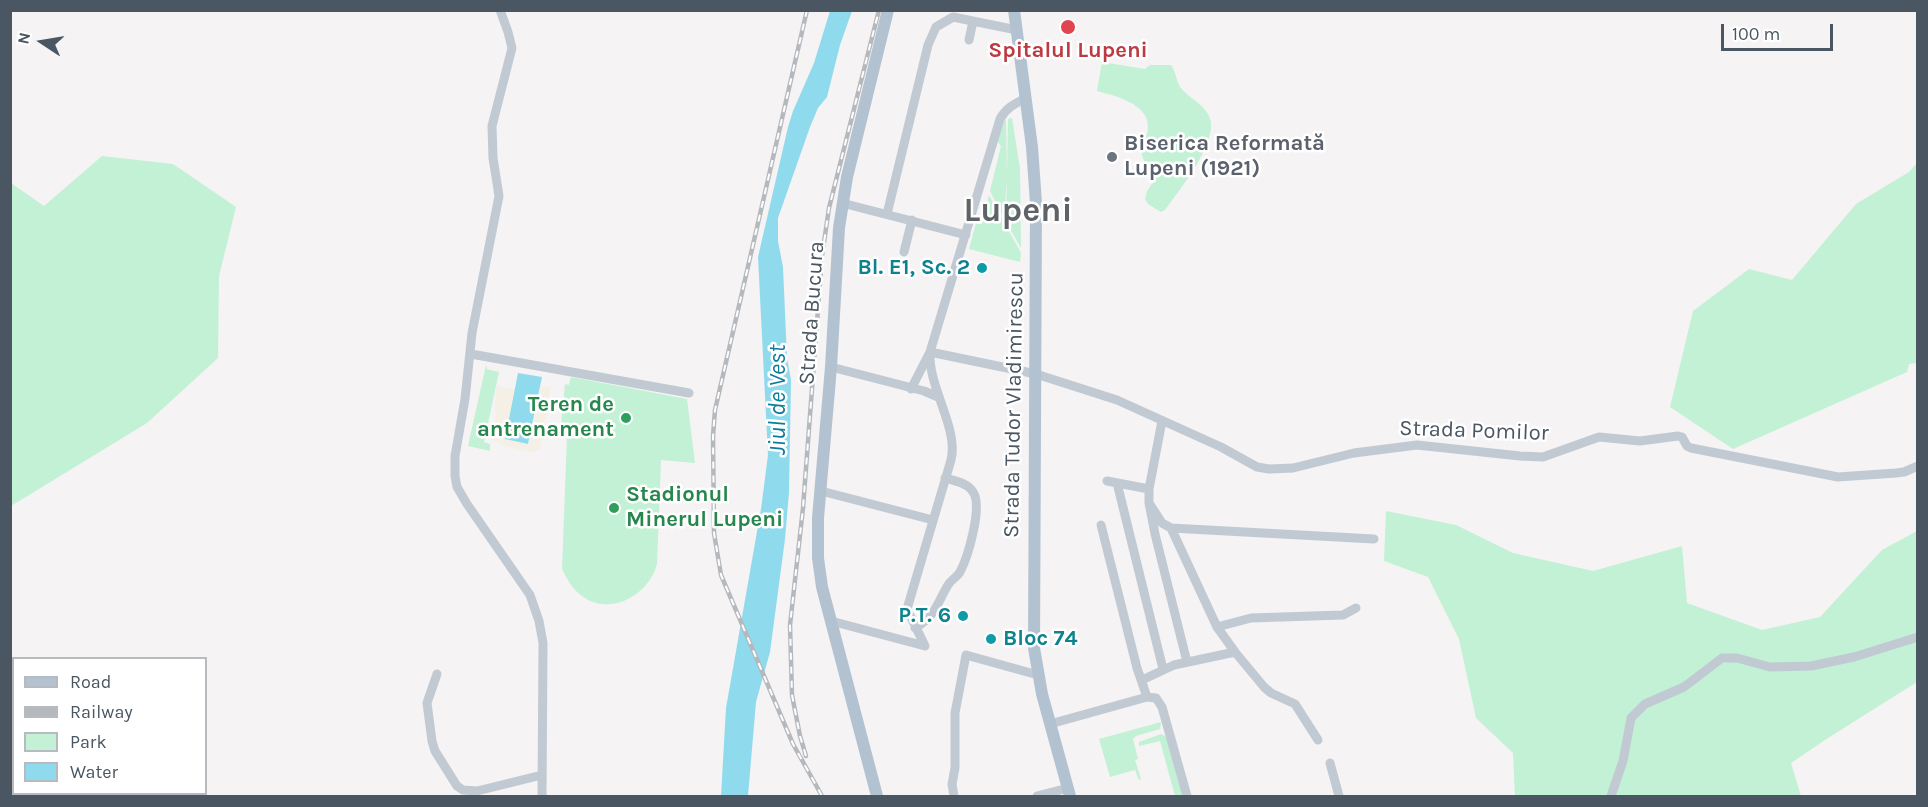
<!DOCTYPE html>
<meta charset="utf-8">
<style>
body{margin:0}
#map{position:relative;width:1928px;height:807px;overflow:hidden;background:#f5f3f3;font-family:Karla,sans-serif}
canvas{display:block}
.frame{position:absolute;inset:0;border:12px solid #4a5661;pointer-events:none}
.legend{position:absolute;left:12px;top:657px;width:195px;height:138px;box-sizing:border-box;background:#fff;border:2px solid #b7bbc0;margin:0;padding:8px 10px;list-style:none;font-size:18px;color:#4a5661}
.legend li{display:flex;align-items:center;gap:12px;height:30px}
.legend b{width:30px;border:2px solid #b7bbc0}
.north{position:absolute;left:12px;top:12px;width:60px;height:60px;-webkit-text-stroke:4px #fff;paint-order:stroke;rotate:282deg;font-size:16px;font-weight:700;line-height:24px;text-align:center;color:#4a5661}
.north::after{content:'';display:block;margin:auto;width:21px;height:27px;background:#4a5661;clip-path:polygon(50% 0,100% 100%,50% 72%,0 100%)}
.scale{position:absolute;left:1721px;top:24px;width:112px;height:27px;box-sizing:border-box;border:3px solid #4a5661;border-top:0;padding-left:8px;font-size:18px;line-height:21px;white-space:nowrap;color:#4a5661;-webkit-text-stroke:4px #fff;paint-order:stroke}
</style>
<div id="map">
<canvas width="1928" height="807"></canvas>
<div class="frame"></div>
<ul class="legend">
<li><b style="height:8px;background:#b3c2d1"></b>Road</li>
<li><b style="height:8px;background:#b5b8bd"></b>Railway</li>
<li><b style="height:16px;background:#c3f1d5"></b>Park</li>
<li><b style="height:16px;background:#90daee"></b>Water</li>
</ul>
<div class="north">N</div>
<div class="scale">100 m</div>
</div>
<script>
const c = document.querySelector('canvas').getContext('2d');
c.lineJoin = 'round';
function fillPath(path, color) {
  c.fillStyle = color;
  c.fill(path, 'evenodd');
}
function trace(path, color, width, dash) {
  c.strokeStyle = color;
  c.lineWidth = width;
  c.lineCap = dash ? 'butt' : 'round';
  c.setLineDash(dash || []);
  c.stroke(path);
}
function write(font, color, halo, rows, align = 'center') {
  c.font = font + ' Karla,sans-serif';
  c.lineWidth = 5;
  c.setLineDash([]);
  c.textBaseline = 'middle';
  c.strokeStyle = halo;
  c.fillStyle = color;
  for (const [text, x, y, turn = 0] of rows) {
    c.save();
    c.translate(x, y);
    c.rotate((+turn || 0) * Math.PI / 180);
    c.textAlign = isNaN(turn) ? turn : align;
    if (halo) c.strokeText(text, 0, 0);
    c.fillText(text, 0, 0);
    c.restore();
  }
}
const green = new Path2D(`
 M1102 62 1145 69 1150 65H1171C1176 72 1176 80 1180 87 1188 98 1203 103 1209 116 1221 139 1178 192 1165 210L1161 212 1148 204 1145 199 1147 191 1154 181C1150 172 1144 163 1142 155 1140 146 1148 136 1148 127 1148 103 1115 96 1097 91Z
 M1012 118 1020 168 1021 248 1006 222 1008 119Z
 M1006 120 1007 177 1004 219 990 191 1001 146 997 141 1003 121Z
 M102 156 173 164 236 207 219 276 218 358 147 423 11 506V183L44 206Z
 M1917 163V363L1909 364 1907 372 1733 449 1670 407 1693 311 1749 269 1792 280 1856 204 1909 172Z
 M989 195 1021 253 1020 262 969 249 976 223 982 224Z
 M486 365 487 369 499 372 484 442 490 444V451L468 446Z
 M571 377 687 399 695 463 661 460 657 564C649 595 610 617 582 596 572 589 567 579 562 569L567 437 560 436 565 384 569 385Z
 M1386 511 1456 525 1513 553 1593 571 1682 546 1687 603 1762 630 1820 617 1882 550 1917 531V682L1828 738 1791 763 1801 796H1515L1513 753 1476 718 1459 639 1428 577 1384 561Z
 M1161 722 1160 729 1136 736 1133 739 1138 759 1135 760 1141 779 1139 780 1135 770 1110 777 1099 739Z
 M1161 734 1167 737 1183 796H1175L1160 741 1139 746V742Z
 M11 747 13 748 14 794H133L136 796H11Z`);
const sand = new Path2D(`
 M496 386 514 389 505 439 529 444 541 386 551 388 540 450H536L535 453 500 445V442L491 440 497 412 495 411Z`);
const water = new Path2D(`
 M830 11H852L840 45 827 97 818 108 810 127 778 218V241L783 267 787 358 791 380 789 492 785 539 770 652 756 702 748 796H721L726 708 761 509 768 455 758 257 788 127 793 111 814 63Z
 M518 373 542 377 528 444 505 439Z`);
const minor = new Path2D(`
 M500 10 508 32 512 48 492 126 493 158 499 196 472 333 465 399 455 456V476L457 487 467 504 530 595 539 621 543 643 542 796
 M969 40 973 21
 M842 203 966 235
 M887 214 928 45 936 27 953 17 1017 30
 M904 252 912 220
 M471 354 689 393
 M831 367 924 391 938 397
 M911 389 930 352 1036 374 1117 400 1221 447 1257 467 1269 469 1293 468 1354 453 1417 445 1520 456 1543 457 1599 437 1640 441 1678 436 1682 437 1687 446 1691 448 1838 477 1896 473 1904 472 1918 466
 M1107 481 1149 489V503L1155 534 1187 662
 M1117 483 1163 669
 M1149 489 1162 421
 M821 491 933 520
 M1149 503 1162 523 1171 528 1374 539
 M1101 525 1137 668 1147 697
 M1171 528 1217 627 1235 652 1264 687 1271 693 1295 704 1318 740
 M831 621 925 646
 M1217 627 1251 618 1343 615 1356 608
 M915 628C936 616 937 603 948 585 951 580 957 577 960 572 968 557 983 506 973 492 968 483 955 481 945 478
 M925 646 907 609 951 460C959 428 928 388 930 352L1000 119C1006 108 1014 104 1026 98
 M437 674 427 703 432 741 435 751 457 786 463 790 477 791 542 775
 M1142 680 1174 665 1235 652
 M1050 724 1147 697 1156 698 1162 707 1187 796
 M1330 763 1339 796
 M954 796 952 784 955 768V713L966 655 1038 675
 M1037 796 1068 788
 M1611 796 1623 761 1631 718 1645 704 1684 687 1722 658H1737L1770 667 1811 666 1854 657 1918 637`);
const major = new Path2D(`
 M1014 10 1032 147 1036 203 1034 648 1042 694 1070 796
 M877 796 822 587 818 558V518L831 367 839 228 847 177 888 10`);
const rail = new Path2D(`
 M807 10 715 410 713 436 714 533 721 575 793 744 822 796
 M806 756 800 736 792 695 790 625 803 508 822 256 829 208 879 10`);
const markers = [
 [1068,27,8,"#e0444e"],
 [1112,157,6,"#6b7280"],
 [982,268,6,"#0f9aa8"],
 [626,418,6,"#2e9e5b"],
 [614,508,6,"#2e9e5b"],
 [963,616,6,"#0f9aa8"],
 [991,639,6,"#0f9aa8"]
];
const healthNames = [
 ["Spitalul Lupeni",1068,51]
];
const worshipNames = [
 ["Biserica Reformată",1124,144],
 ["Lupeni (1921)",1124,169]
];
const cultureNames = [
 ["Bl. E1, Sc. 2",970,268],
 ["P.T. 6",951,616],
 ["Bloc 74",1003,639,"left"]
];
const streetNames = [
 ["Strada Bucura",812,313,-86],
 ["Strada Tudor Vladimirescu",1014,405,-89],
 ["Strada Pomilor",1474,431,2]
];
const leisureNames = [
 ["Teren de",614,405],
 ["antrenament",614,430],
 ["Stadionul",626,495,"left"],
 ["Minerul Lupeni",626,520,"left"]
];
const waterNames = [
 ["Jiul de Vest",778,400,-90]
];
const townNames = [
 ["Lupeni",1018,211]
];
fillPath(green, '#c3f1d5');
fillPath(sand, '#f5f0e5');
fillPath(water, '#90daee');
trace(minor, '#c1cad2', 9);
trace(major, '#b3c2d1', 12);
trace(rail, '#b5b8bd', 4.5);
trace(rail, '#fff', 2, [7]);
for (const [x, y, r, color] of markers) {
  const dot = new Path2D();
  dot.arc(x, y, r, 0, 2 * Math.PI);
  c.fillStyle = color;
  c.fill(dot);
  trace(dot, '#fff', 2);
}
write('bold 22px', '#be3a42', '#fff', healthNames);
write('bold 22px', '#5b616d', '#fff', worshipNames, 'left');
write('bold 22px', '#0d838f', '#fff', cultureNames, 'right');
write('22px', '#4a5661', '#fff', streetNames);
write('bold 22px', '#27864d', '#fff', leisureNames, 'right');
write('italic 24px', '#0c7c9b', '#fff', waterNames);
write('bold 34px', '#5f6368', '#fff', townNames);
</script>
